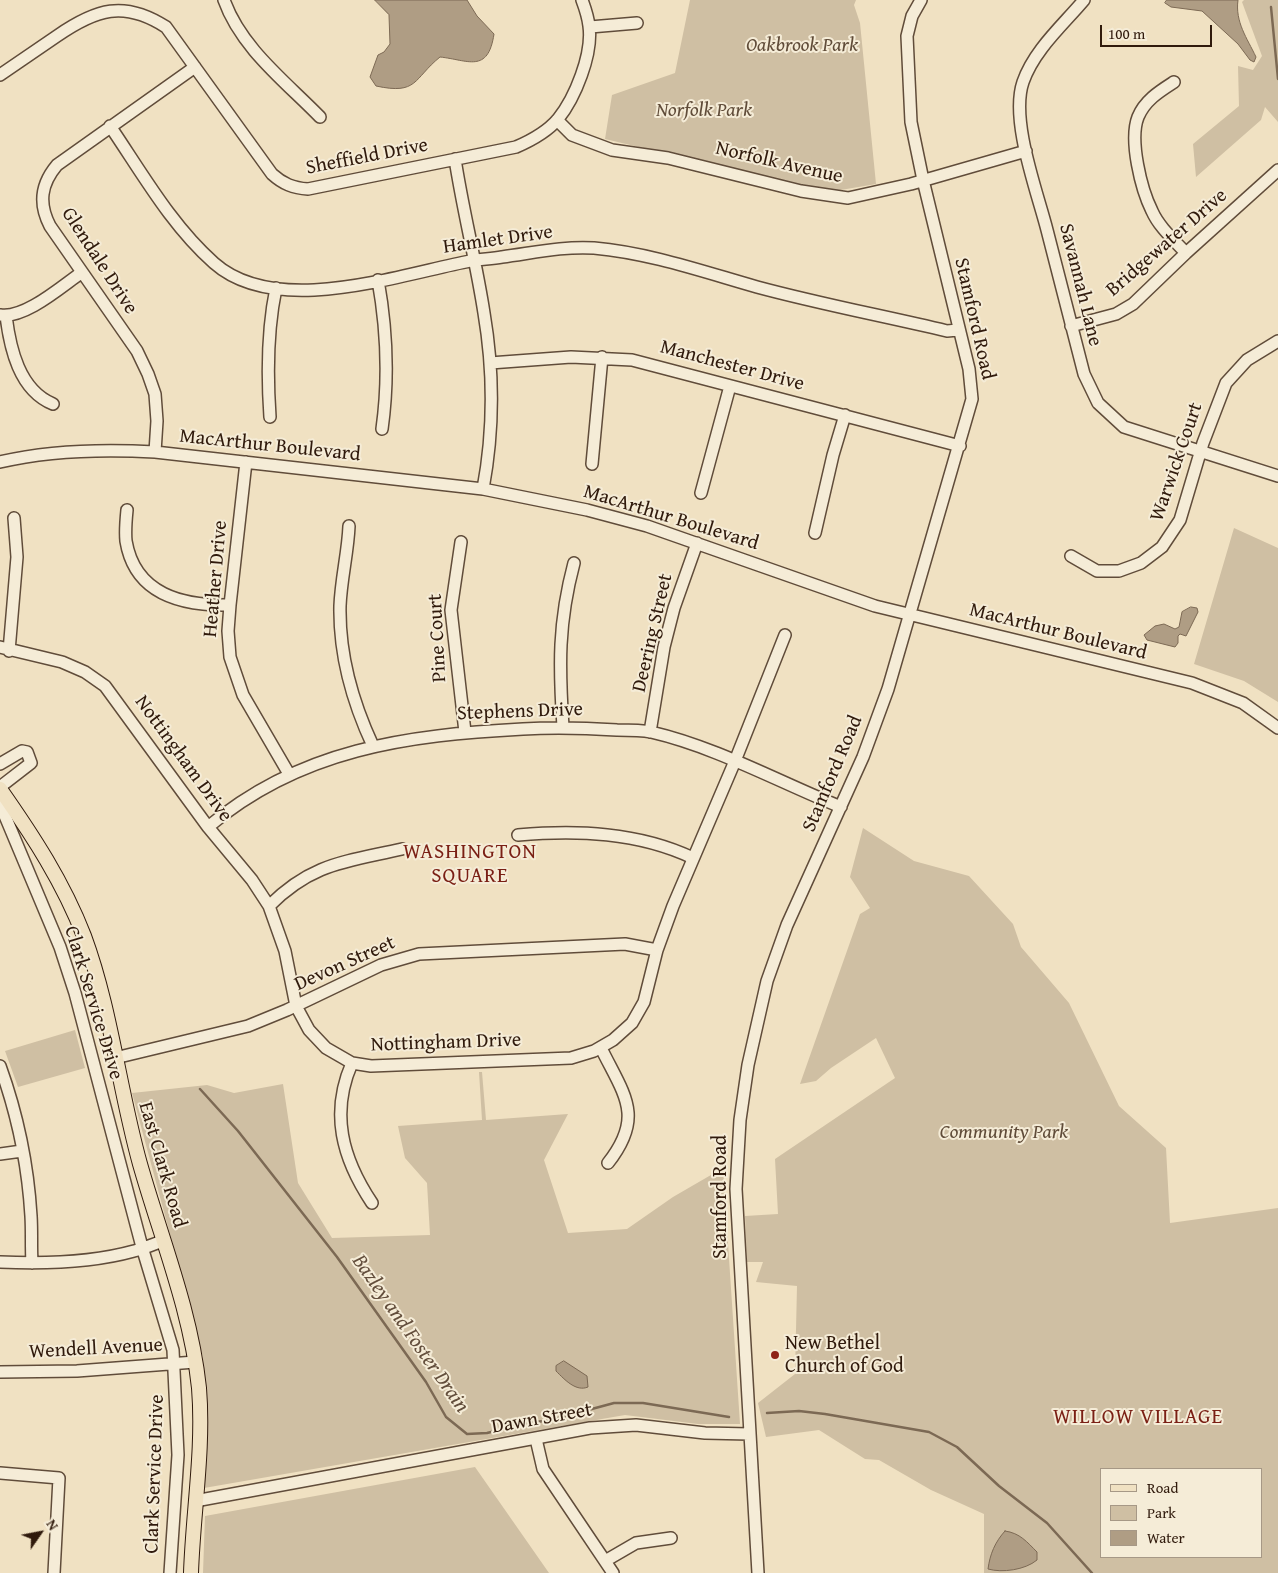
<!DOCTYPE html>
<style>
body{margin:0}
#map{position:relative;width:1278px;height:1573px;overflow:hidden;background:#f0e1c2;font-family:"Gentium Book Plus",serif}
canvas{display:block}
.legend{position:absolute;left:1100px;top:1468px;width:162px;height:90px;box-sizing:border-box;background:#f5ecd7;border:1px solid #a69886;margin:0;padding:6px 9px;list-style:none;font-size:15px;color:#301a0c}
.legend li{display:flex;align-items:center;gap:10px;height:25px}
.legend b{width:25px;border:1px solid #a69886}
.north{position:absolute;left:15px;top:1508px;width:50px;height:50px;-webkit-text-stroke:4px #f5ecd7;paint-order:stroke;rotate:57deg;font-size:14px;font-weight:700;line-height:20px;text-align:center;color:#301a0c}
.north::after{content:'';display:block;margin:auto;width:18px;height:22px;background:#301a0c;clip-path:polygon(50% 0,100% 100%,50% 72%,0 100%)}
.scale{position:absolute;left:1100px;top:25px;width:112px;height:22px;box-sizing:border-box;border:2px solid #301a0c;border-top:0;padding-left:6px;font-size:15px;line-height:18px;white-space:nowrap;color:#301a0c;-webkit-text-stroke:4px #f5ecd7;paint-order:stroke}
</style>
<div id="map">
<canvas width="1278" height="1573"></canvas>
<ul class="legend">
<li><b style="height:6px;background:#f0e1c2"></b>Road</li>
<li><b style="height:14px;background:#cfbfa3"></b>Park</li>
<li><b style="height:14px;background:#af9d84"></b>Water</li>
</ul>
<div class="north">N</div>
<div class="scale">100 m</div>
</div>
<script>
const c = document.querySelector('canvas').getContext('2d');
c.lineJoin = 'round';
function fillPath(path, color) {
  c.fillStyle = color;
  c.fill(path, 'evenodd');
}
function trace(path, color, width, dash) {
  c.strokeStyle = color;
  c.lineWidth = width;
  c.lineCap = dash ? 'butt' : 'round';
  c.setLineDash(dash || []);
  c.stroke(path);
}
function write(font, color, halo, rows, align = 'center') {
  c.font = font + ' "Gentium Book Plus",serif';
  c.lineWidth = 4;
  c.setLineDash([]);
  c.textBaseline = 'middle';
  c.strokeStyle = halo;
  c.fillStyle = color;
  for (const [text, x, y, turn = 0] of rows) {
    c.save();
    c.translate(x, y);
    c.rotate((+turn || 0) * Math.PI / 180);
    c.textAlign = isNaN(turn) ? turn : align;
    if (halo) c.strokeText(text, 0, 0);
    c.fillText(text, 0, 0);
    c.restore();
  }
}
const green = new Path2D(`
 M690 0H856L854 5 860 23 876 184 829 192 605 139 612 95 675 73Z
 M1244 0H1278V122L1265 107 1261 120 1196 177 1193 144 1239 106 1238 66 1253 70 1262 56 1242 2Z
 M1234 528 1278 548V702L1244 681 1194 664Z
 M863 828 914 861 969 876 1013 924 1021 947 1069 1003 1119 1106 1166 1148 1170 1223 1278 1208V1573H984V1514L931 1490 879 1460 865 1459 819 1430 766 1437 758 1403 795 1374 797 1286 756 1282 763 1262H747L745 1216 778 1214 775 1159 895 1078 876 1038 831 1068 816 1081 800 1084 860 914 870 908 850 877ZM1102 1469H1262V1557H1102Z
 M75 1030 85 1068 18 1087 5 1051Z
 M479 1072H482L486 1120 568 1114 544 1160 568 1233 627 1229 673 1197 723 1168 740 1424H698L625 1415 204 1488 203 1357 132 1093 207 1085 234 1093 283 1084 298 1183 332 1238 430 1235 427 1183 405 1158 398 1126 482 1120Z
 M475 1467 549 1573H203L205 1516Z`);
const water = new Path2D(`
 M375 0H467L477 16 494 34C488 74 468 60 440 57 413 79 418 95 376 86L370 77 378 55 384 52 390 44 389 15Z
 M1167 0H1238C1235 22 1247 38 1256 57L1254 62 1250 60 1238 44 1202 11 1171 7 1165 3Z
 M1191 607 1197 608 1198 612 1186 636 1180 634 1178 636V643L1175 647 1147 640 1144 635 1155 626 1164 624 1175 629 1179 627 1182 612Z
 M564 1361 587 1376 588 1387C576 1392 565 1380 556 1371V1366Z
 M1005 1531C1020 1533 1027 1542 1037 1552V1560C1025 1570 1002 1573 988 1569 990 1554 995 1542 1005 1531Z`);
const stream = new Path2D(`
 M1271 7 1278 79
 M200 1089 238 1131 337 1257 426 1382 446 1417 467 1434 487 1433 528 1423 551 1420 614 1403H643L729 1417
 M767 1413 799 1411 825 1414 929 1432 957 1447 999 1486 1047 1523 1092 1573`);
const minor = new Path2D(`
 M224 0C241 48 286 82 320 117
 M1084 0C1063 25 1034 50 1023 82 1010 120 1037 191 1047 230 1059 278 1072 326 1084 374L1098 403 1124 427 1278 476
 M590 27 637 23
 M0 75C19 62 38 49 57 36 96 9 124 0 166 27L272 174C283 184 293 188 308 189L516 147C530 141 547 132 558 119 575 98 593 54 589 26 588 17 585 8 582 0
 M1174 82C1160 91 1145 100 1138 117 1129 140 1141 189 1152 211 1159 227 1174 240 1186 253
 M557 120 572 135 612 150 668 158 801 191 848 198 911 184 1026 151
 M110 126C142 173 171 225 214 263 276 318 398 275 470 261 480 259 491 259 502 257 533 253 563 246 594 248 650 253 704 272 757 287 820 304 884 316 947 331L958 330
 M455 159C463 211 476 261 484 313 494 372 494 430 483 489
 M378 280C387 330 389 379 382 429
 M0 315C25 319 62 286 81 273
 M6 316C10 348 19 390 53 404
 M1071 326 1116 314 1133 304 1186 253 1278 170
 M490 363 571 357 632 360 960 446
 M270 417C267 374 267 331 276 288
 M155 452 157 421 155 394 148 374 137 351 50 226C38 203 41 184 57 165L195 67
 M0 462C51 450 102 449 155 452L483 489 587 510 647 526 875 606 1192 683 1243 703 1278 728
 M246 462 230 605 228 631 230 657 243 695 289 774
 M592 464 602 357
 M701 493 730 386
 M127 510C126 520 125 531 126 541 135 595 183 606 230 605
 M349 526C348 552 341 579 340 606 339 656 352 701 373 746
 M815 533 833 455 845 415
 M461 542 451 610 465 732
 M1071 556 1097 571H1119L1141 563 1162 547 1180 520 1203 443 1226 383 1247 360 1278 341
 M0 647 62 662 85 672 105 686 208 827 252 880 269 906 285 951 296 1006 309 1030 326 1048 352 1063 371 1066 571 1058 594 1051 613 1040 632 1023 644 1002 657 950 673 906 735 761 785 635
 M9 651 17 557 14 518
 M563 727C559 666 558 623 574 563
 M650 732 664 647 674 608 697 543
 M0 764 22 751 27 752 31 763 0 787
 M0 804 60 947 75 993 142 1247 173 1350 178 1455 170 1573
 M208 827C300 749 408 735 523 729 555 727 586 728 617 730 628 730 641 730 651 732 716 747 779 782 841 807
 M518 835C577 830 638 832 693 858
 M269 906C312 863 345 862 402 849
 M601 1048C624 1095 645 1116 608 1163
 M115 1058 248 1026 287 1010 381 965 419 954 625 944 657 950
 M352 1063C330 1113 342 1158 372 1203
 M0 1066C17 1113 28 1166 31 1216 32 1232 31 1247 32 1263
 M0 1154 22 1151
 M0 1262C44 1264 91 1263 134 1251 143 1249 153 1244 163 1241
 M0 1372 77 1371 195 1362
 M536 1439 543 1469 613 1573
 M0 1473 59 1478 54 1573
 M195 1501 590 1428 636 1425 705 1433 749 1434
 M605 1561 636 1543 671 1538
 M758 1573 736 1189 740 1120 748 1065 767 981 787 925 863 757 888 689 972 399 969 369 923 180 911 122 907 36 912 16 921 0`);
const major = new Path2D(`
 M0 789C33 836 63 882 84 936 111 1009 119 1089 140 1164 161 1238 191 1311 199 1388 204 1449 193 1512 191 1573`);
const markers = [
 [775,1355,5,"#8f2418"]
];
const parkNames = [
 ["Oakbrook Park",802,46],
 ["Norfolk Park",704,111],
 ["Community Park",1004,1133]
];
const streetNames = [
 ["Sheffield Drive",367,157,-11],
 ["Norfolk Avenue",779,163,13],
 ["Hamlet Drive",498,240,-8],
 ["Bridgewater Drive",1167,243,-41],
 ["Glendale Drive",99,261,57],
 ["Savannah Lane",1080,285,76],
 ["Stamford Road",974,319,77],
 ["Manchester Drive",732,366,15],
 ["MacArthur Boulevard",270,446,6],
 ["Warwick Court",1177,462,-71],
 ["MacArthur Boulevard",671,518,17],
 ["Heather Drive",216,579,-85],
 ["MacArthur Boulevard",1058,632,14],
 ["Deering Street",653,633,-77],
 ["Pine Court",438,638,-93],
 ["Stephens Drive",520,712,-2],
 ["Nottingham Drive",183,759,54],
 ["Stamford Road",833,774,-67],
 ["Devon Street",345,964,-24],
 ["Clark Service Drive",93,1003,73],
 ["Nottingham Drive",446,1043,-2],
 ["East Clark Road",162,1165,74],
 ["Stamford Road",721,1197,-90],
 ["Wendell Avenue",96,1349,-3],
 ["Dawn Street",542,1419,-10],
 ["Clark Service Drive",155,1474,-88]
];
const poiNames = [
 ["New Bethel",785,1344],
 ["Church of God",785,1367]
];
const neighbourhoodNames = [
 ["WASHINGTON",470,853],
 ["SQUARE",470,877],
 ["WILLOW VILLAGE",1138,1418]
];
const waterNames = [
 ["Bazley and Foster Drain",410,1334,55]
];
fillPath(green, '#cfbfa3');
fillPath(water, '#af9d84');
trace(water, '#7c6954', 1);
trace(stream, '#7c6954', 2.5);
trace(minor, '#604c3a', 14);
trace(major, '#301a0c', 16);
trace(minor, '#f5ecd7', 11);
trace(major, '#f0e1c2', 14);
for (const [x, y, r, color] of markers) {
  const dot = new Path2D();
  dot.arc(x, y, r, 0, 2 * Math.PI);
  c.fillStyle = color;
  c.fill(dot);
  trace(dot, '#f5ecd7', 2);
}
write('italic 20px', '#604c39', '#f5ecd7', parkNames);
write('20px', '#301a0c', '#f5ecd7', streetNames);
write('20px', '#301a0c', '#f5ecd7', poiNames, 'left');
c.letterSpacing = '1px';
write('21px', '#7a1f14', '#f5ecd7', neighbourhoodNames);
c.letterSpacing = '0px';
write('italic 21px', '#634e3c', '#f5ecd7', waterNames);
</script>
